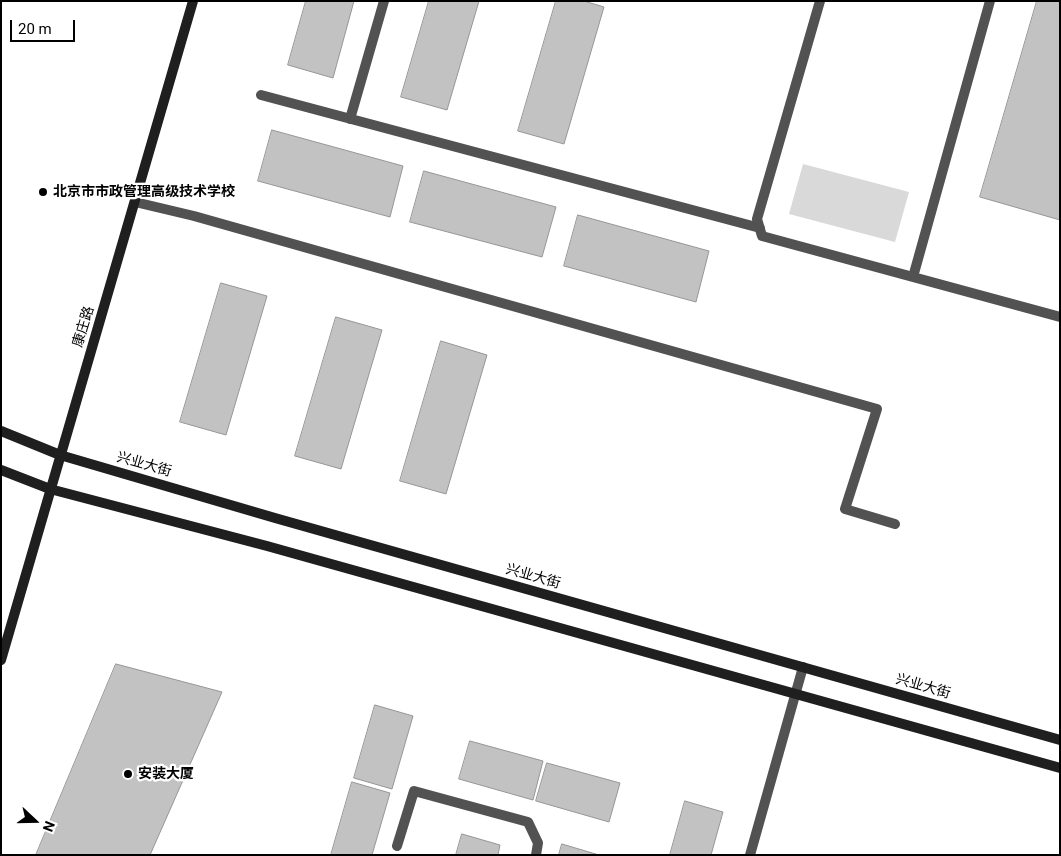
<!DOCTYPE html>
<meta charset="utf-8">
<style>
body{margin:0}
#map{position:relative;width:1061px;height:856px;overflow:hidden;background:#fff;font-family:Roboto,sans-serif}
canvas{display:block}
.frame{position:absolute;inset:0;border:2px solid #000;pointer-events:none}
.north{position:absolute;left:10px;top:796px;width:50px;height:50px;-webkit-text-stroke:4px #fff;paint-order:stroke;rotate:111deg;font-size:14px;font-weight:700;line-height:20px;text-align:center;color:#000}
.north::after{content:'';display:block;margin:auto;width:18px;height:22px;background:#000;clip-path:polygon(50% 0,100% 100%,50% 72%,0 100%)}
.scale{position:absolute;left:10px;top:20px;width:65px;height:22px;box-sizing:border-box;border:2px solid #000;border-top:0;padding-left:6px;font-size:15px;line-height:18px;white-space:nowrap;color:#000;-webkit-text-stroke:4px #fff;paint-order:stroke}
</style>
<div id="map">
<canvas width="1061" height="856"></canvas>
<div class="frame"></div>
<div class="north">N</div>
<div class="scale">20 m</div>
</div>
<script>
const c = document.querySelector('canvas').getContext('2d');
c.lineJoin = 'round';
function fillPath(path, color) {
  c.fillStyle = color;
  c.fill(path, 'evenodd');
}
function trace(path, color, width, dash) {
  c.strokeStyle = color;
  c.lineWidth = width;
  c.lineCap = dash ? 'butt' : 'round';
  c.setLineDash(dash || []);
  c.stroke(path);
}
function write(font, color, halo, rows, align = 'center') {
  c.font = font + ' Roboto,"Noto Sans SC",sans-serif';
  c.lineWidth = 4.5;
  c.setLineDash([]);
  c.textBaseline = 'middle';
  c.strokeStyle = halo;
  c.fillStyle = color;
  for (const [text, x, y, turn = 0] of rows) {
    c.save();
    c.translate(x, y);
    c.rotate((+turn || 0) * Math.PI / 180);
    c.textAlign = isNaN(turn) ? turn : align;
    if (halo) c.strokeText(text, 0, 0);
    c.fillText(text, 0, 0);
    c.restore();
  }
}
const green = new Path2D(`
 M803 164 909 192 895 242 789 214Z`);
const building = new Path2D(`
 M306 1H354L333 78 288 65Z
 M429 1H479L447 110 401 97Z
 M556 1H584L604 7 564 144 518 131Z
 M1037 1H1060V220L980 197Z
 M272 130 403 166 390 217 258 181Z
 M424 171 556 207 542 257 410 222Z
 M578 215 709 251 696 302 564 266Z
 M221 283 267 296 226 435 180 422Z
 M336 317 382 330 341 469 295 456Z
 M441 341 487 355 446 494 400 481Z
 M116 664 222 692 150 855H36Z
 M375 705 413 716 392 789 354 778Z
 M470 741 543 761 533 800 459 779Z
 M547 763 620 783 609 822 536 801Z
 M352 782 390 793 372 855H331Z
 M685 801 723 812 711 855H670Z
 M462 834 500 845 498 855H456Z
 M562 844 599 855H559Z`);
const lane = new Path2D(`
 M397 846 414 791 528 822 538 843 536 855
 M750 855 803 667`);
const street = new Path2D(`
 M820 1 757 219 762 236 1060 317
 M261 95 760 228
 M350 119 384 1
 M135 202 194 216 877 409 845 509 895 524
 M913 277 990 1`);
const secondary = new Path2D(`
 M1 431 60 455 275 518 1060 740
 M1 470 50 489 267 546 1060 768
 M1 660C64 440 130 221 193 1`);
const markers = [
 [43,192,5,"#000"],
 [128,774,5,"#000"]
];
const poiNames = [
 ["北京市市政管理高级技术学校",53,192],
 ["安装大厦",138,774]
];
const streetNames = [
 ["康庄路",84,327,-73],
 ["兴业大街",144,465,16],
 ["兴业大街",533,577,16],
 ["兴业大街",923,687,16]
];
fillPath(green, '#d9d9d9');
fillPath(building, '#c2c2c2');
trace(building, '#969696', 1);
trace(lane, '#525252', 10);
trace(street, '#525252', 10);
trace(secondary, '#1f1f1f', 10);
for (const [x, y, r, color] of markers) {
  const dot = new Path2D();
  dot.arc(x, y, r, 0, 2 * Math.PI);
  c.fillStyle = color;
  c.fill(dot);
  trace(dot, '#fff', 2);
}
write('bold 14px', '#000', '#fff', poiNames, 'left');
write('14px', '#000', '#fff', streetNames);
</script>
